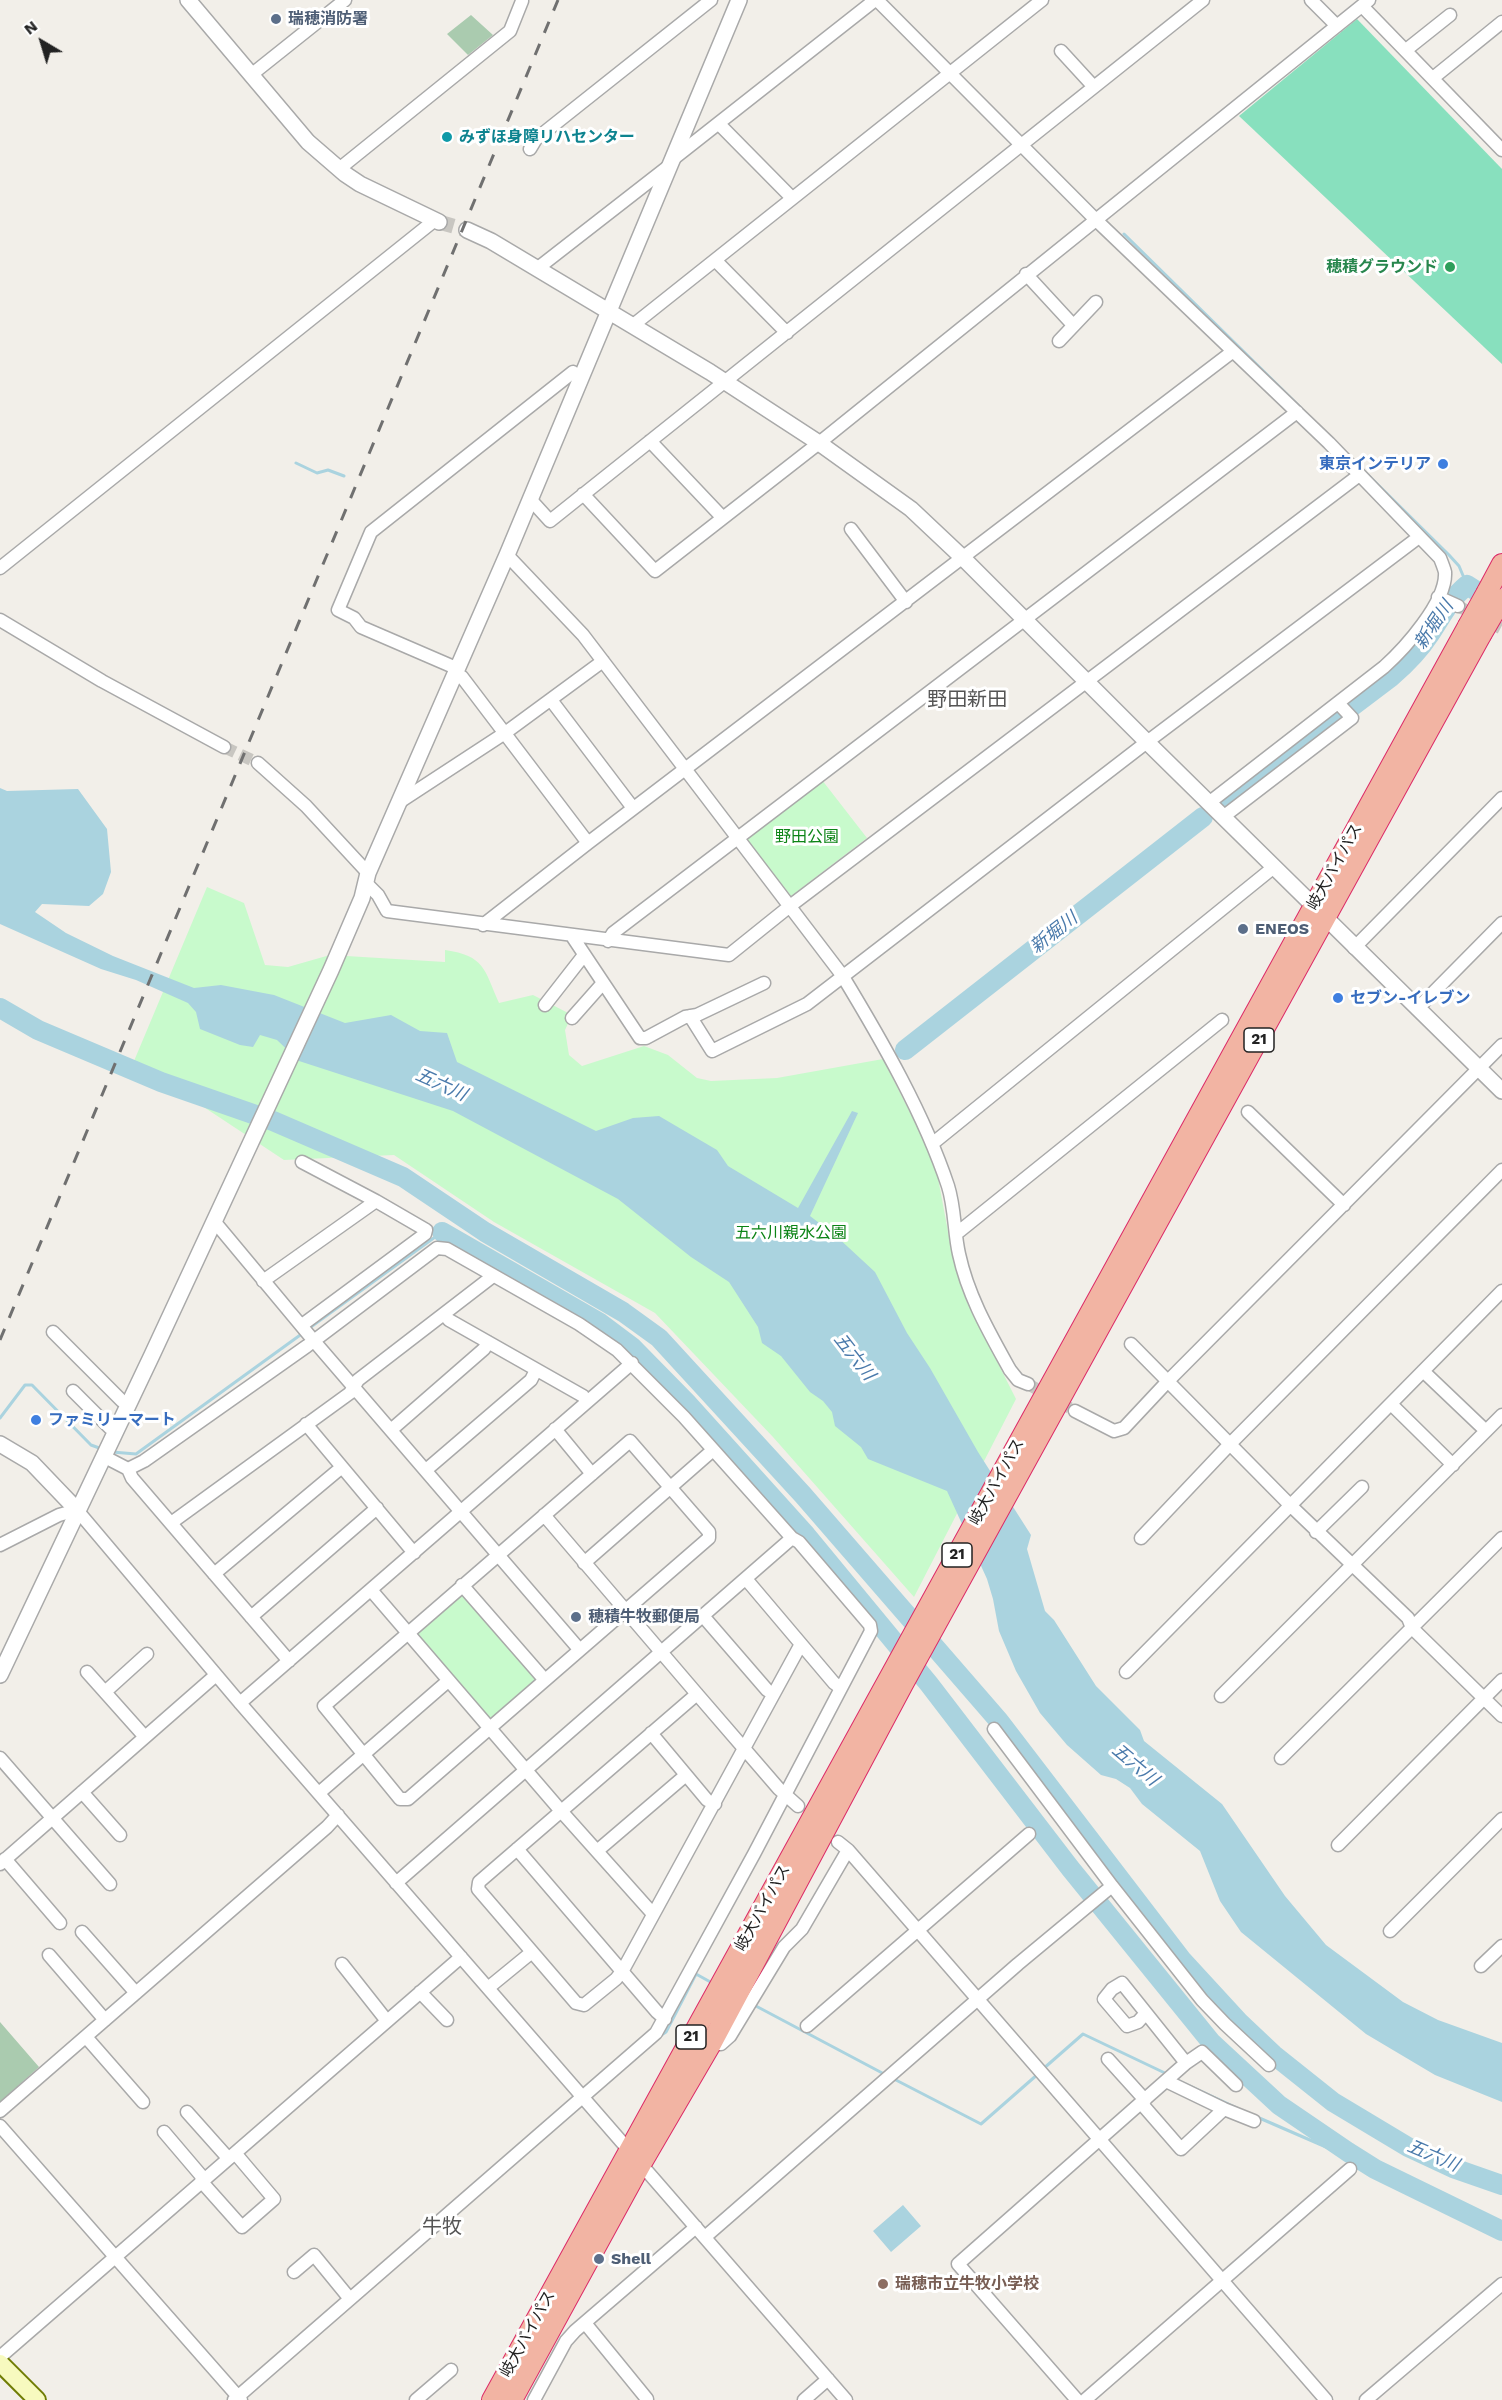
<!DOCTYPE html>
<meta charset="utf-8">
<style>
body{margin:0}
#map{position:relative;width:1502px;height:2400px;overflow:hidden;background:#f2efe9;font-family:"Work Sans",sans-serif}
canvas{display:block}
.north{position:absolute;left:12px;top:12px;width:60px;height:60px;-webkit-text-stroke:4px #fff;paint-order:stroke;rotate:322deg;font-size:16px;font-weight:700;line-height:24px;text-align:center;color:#222}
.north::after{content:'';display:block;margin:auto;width:21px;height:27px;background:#222;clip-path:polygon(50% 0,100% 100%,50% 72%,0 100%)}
</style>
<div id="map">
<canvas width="1502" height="2400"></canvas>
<div class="north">N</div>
</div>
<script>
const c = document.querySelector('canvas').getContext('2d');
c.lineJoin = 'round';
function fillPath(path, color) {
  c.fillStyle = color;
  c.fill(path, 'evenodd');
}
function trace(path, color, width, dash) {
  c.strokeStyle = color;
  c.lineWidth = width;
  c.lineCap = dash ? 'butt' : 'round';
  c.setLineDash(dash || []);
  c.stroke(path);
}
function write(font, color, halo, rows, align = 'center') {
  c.font = font + ' "Work Sans","Noto Sans JP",sans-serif';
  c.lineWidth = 6;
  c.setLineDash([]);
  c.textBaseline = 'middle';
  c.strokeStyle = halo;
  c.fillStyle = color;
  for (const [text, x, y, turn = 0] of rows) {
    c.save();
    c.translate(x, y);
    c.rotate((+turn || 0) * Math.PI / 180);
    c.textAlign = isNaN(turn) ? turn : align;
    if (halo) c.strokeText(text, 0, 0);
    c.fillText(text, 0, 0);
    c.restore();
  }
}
const cemetery = new Path2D(`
 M471 15 493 35 468 55 447 34Z
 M0 2022 39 2067 0 2102Z`);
const park = new Path2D(`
 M822 780 867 838 791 896 746 838Z
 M207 887 244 903 265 965 288 967 330 955 445 962V950C485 956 484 969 499 1003L533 995 572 1015 565 1030 569 1055 582 1066 644 1046 668 1055 697 1078 711 1081 777 1078 883 1059 935 1162 952 1253 966 1300 1016 1399 914 1597 773 1437 655 1313 494 1222 394 1155 284 1160 134 1061Z
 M461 1594 467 1596 535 1675 536 1682 492 1717H487L416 1636 417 1632Z`);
const pitch = new Path2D(`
 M1357 19 1502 169V364L1239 116Z`);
const water = new Path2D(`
 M0 788 7 791 78 789 107 829 111 872 103 894 89 906 42 904 35 912 66 933 113 956 194 988 221 985 274 995 345 1023 391 1015 420 1031 447 1033 457 1062 596 1131 633 1118 659 1116 717 1150 728 1166 798 1208 852 1111 858 1113 810 1216 835 1235 875 1272 907 1333 930 1368 978 1452 1031 1535 1027 1549 1045 1611 1054 1620 1096 1686 1140 1730 1144 1741 1222 1804 1285 1896 1326 1945 1403 2002 1438 2020 1502 2043V2102L1435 2075 1366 2034 1241 1932 1220 1901 1200 1851 1142 1804 1130 1788 1116 1779 1101 1775 1067 1745 1040 1713 1016 1671 999 1631 993 1599 987 1579 947 1491 868 1459 861 1447 835 1426 832 1412 823 1401 810 1392 781 1356 762 1343 758 1327 729 1282 691 1257 618 1199 453 1111 299 1061 277 1040 260 1035 253 1047 240 1045 200 1029 196 1012 188 1003 136 980 101 969 0 924Z
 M903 2205 921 2226 891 2252 873 2231Z`);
const stream = new Path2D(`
 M1124 234 1300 407
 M296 463 317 473 328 470 344 476
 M1364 471 1449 555 1459 566 1467 585
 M308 1329 442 1232
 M0 1418 25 1385H32L91 1445 102 1449
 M112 1452 136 1454 303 1333
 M754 2005 886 2075
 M660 2036 666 2032 696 1974 714 1984
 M1043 2069 1083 2034 1167 2074
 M892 2078 981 2124 1038 2074
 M1175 2079 1237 2108
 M1257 2117 1333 2150 1337 2145`);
const river = new Path2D(`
 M1227 801 1391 677C1406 664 1419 651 1430 634 1442 616 1450 599 1467 585L1497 604
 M0 1008 38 1030 161 1082 273 1121 403 1177 485 1232 623 1312 659 1338 803 1495 999 1721 1182 1960 1239 2022 1274 2055 1333 2102 1408 2147 1453 2168 1502 2185
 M905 1050 1203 817
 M442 1232 600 1323 632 1347 686 1402 806 1535 929 1684 1070 1868 1211 2042 1279 2105 1348 2152 1375 2169 1502 2231`);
const minorTunnel = new Path2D(`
 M1458 606 1502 629
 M224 747 258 763
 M1028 1384 1075 1411`);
const tertiaryTunnel = new Path2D(`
 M439 222 467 230`);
const minor = new Path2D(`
 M877 0 1095 219 1329 443 1440 558C1442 563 1444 568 1445 572 1447 602 1404 649 1384 667L1210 802
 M1311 0 1337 26
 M1362 6 1502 150
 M1406 50 1450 15
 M1061 51 1094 87
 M251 75 345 0
 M1433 78 1502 22
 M719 124 792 198
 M530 149 536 139 711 0
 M673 159 875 0
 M339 169 510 31 522 1
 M715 260 787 333
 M538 268 669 166
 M1026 274 1073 325
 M632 326 1042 0
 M1059 341 1096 302
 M650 441 722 517
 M583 494 655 571 819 443 1369 0
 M530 499 550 521 1203 0
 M851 529 906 602
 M507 555 583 635 842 975C882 1041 924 1114 948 1186 955 1208 954 1232 959 1254 968 1296 989 1332 1010 1370L1018 1380 1028 1384
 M0 568 435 220
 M1438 597 1458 606
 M0 620 102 681 224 747
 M456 668 361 627 354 618 338 610 371 532 573 372
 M456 673 462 677 588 843
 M551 700 633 808
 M258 763 306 806 368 873
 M398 803 505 733 603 661
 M1223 817 1352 718 1338 703
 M366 883 378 895 387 911 729 955 790 906 1358 476
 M483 925 588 843 1232 352
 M572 936 640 1038H646L685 1017 697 1015 764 983
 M608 941 613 933 1297 412
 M1354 948 1502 798
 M545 1005 584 955
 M1417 1009 1502 923
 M690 1016 712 1051 807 1004 1147 742 1419 537
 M572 1018 603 983
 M1248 1112 1344 1205
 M932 1144 1274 867
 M302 1162 376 1201
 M214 1221 314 1341 579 1649
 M956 1234 1222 1020
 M263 1281 376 1201 426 1230 425 1234 302 1325
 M444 1314 449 1320 583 1396 587 1402
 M53 1332 122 1401 128 1404
 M1131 1344 1291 1506 1408 1618 1412 1628 1502 1716
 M1423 1371 1486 1431
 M73 1391 110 1428 116 1431
 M1391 1404 1453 1465
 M1075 1411 1114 1431 1124 1428 1168 1381 1502 1045
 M306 1424 414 1553
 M555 1429 592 1474
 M391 1430 484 1349 488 1342
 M630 1441 709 1532V1538L408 1799H400L324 1706Z
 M103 1456 128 1469 132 1478 289 1661
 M128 1469 144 1461 307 1346 437 1248 447 1249 579 1324 617 1350 684 1417 792 1538 799 1542 870 1625 871 1631 754 1854 656 2033 234 2400
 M426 1470 531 1380 536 1370
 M544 1515 697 1694 779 1789 798 1806
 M171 1523 350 1393 358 1380 493 1276
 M1316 1532 1362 1487
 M1141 1538 1230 1444 1502 1170
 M0 1545 59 1515 77 1510 240 1703 846 2400
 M584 1563 713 1450
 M214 1574 342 1467
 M746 1579 834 1683 841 1688
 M462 1585 544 1679
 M371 1590 561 1811 653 1914
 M703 1616 767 1690 773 1694
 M251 1617 377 1508
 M87 1672 145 1737
 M1126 1672 1502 1291
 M105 1692 147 1654
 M697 1694 479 1882 478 1889 576 2003 584 2005 616 1979 623 1970 801 1644
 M1221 1696 1502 1415
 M240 1703 632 1363
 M994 1729 1112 1886 1202 2000 1225 2024 1269 2065
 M651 1733 707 1800 715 1804
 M0 1758 110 1884
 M1281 1758 1502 1538
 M82 1792 120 1835
 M319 1793 448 1681
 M838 1842 848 1850 1326 2400
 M1338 1845 1502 1680
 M517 1849 657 2012 665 2019
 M597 1851 686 1775
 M5 1859 60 1923
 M0 1864 216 1675
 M396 1883 792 1538
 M1390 1931 1502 1819
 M82 1932 136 1993
 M49 1955 105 2020
 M342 1964 387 2021
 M1481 1966 1502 1946
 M488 1988 532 1952
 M420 1992 447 2020
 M1146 2013 1138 2022 1127 2026 1104 1999 1112 1989 1122 1983 1186 2063 1202 2052 1236 2085
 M807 2026 1029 1834
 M86 2037 143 2102
 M711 2044H721L730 2036 784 1947 802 1929 848 1850
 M1108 2059 1145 2100
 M1166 2081 1224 2109 1254 2121
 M1141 2103 1181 2149 1224 2109
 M0 2111 327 1827 338 1815
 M187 2112 228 2158
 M0 2126 241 2400
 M164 2132 204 2179
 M201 2181 242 2227 274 2199 235 2153
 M705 2237 1018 1964 1112 1886
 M294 2272 314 2255 350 2299
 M585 2323 647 2399
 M0 2357 461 1957
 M416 2400 451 2370
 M534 2400 566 2341 575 2331 696 2227
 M804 2400 828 2379
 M1077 2400 958 2264 1186 2063
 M1085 2400 1350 2169
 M1366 2400 1502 2284`);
const tertiary = new Path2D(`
 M188 0 308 142 345 174 360 184 439 222
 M467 230 491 241 710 372 819 443 911 509 963 558 1147 742 1502 1091
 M0 1444 32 1463 77 1510
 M0 1675 152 1355 331 970 362 898 368 873 507 555 739 0`);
const secondary = new Path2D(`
 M0 2363 37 2400`);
const trunk = new Path2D(`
 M1487 592 1502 564
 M492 2400 1468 626
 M512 2400 641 2164 711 2044 903 1684 1481 635`);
const rail = new Path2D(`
 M0 1340 558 0`);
const trunkBridge = new Path2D(`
 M1468 626 1487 592
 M1481 635 1502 599`);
const markers = [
 [276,19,6,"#5c6f8a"],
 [447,137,6,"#0f9aa8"],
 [1450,267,6,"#2e9e5b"],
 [1443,464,6,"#3f7fe0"],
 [1243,929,6,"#5c6f8a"],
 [1338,998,6,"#3f7fe0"],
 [36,1420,6,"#3f7fe0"],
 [576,1617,6,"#5c6f8a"],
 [599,2259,6,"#5c6f8a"],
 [883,2284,6,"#8d6e63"]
];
const shields = [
 [1259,1040,30],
 [957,1555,30],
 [691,2037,30]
];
const shieldNames = [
 ["21",1259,1040],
 ["21",957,1555],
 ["21",691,2037]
];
const serviceNames = [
 ["瑞穂消防署",288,19],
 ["ENEOS",1255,929],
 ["穂積牛牧郵便局",588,1617],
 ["Shell",611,2259]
];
const cultureNames = [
 ["みずほ身障リハセンター",459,137]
];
const leisureNames = [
 ["穂積グラウンド",1438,267]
];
const shopNames = [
 ["東京インテリア",1431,464,"right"],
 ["セブン-イレブン",1350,998],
 ["ファミリーマート",48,1420]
];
const parkNames = [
 ["野田公園",807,837],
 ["五六川親水公園",791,1233]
];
const streetNames = [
 ["岐大バイパス",1335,867,-61],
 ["岐大バイパス",997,1482,-61],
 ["岐大バイパス",763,1908,-61],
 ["岐大バイパス",528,2334,-61]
];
const educationNames = [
 ["瑞穂市立牛牧小学校",895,2284]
];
const waterNames = [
 ["新堀川",1434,625,-56],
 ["新堀川",1054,933,-38],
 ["五六川",441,1085,24],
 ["五六川",854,1357,52],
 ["五六川",1135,1765,40],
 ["五六川",1433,2156,23]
];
const quarterNames = [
 ["野田新田",967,700],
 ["牛牧",442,2227]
];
fillPath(cemetery, '#aacbaf');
fillPath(park, '#c8facc');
fillPath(pitch, '#88e0be');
fillPath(water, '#aad3df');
trace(stream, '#aad3df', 3);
trace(river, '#aad3df', 20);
trace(minorTunnel, '#c8c6c1', 12, [12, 6]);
trace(tertiaryTunnel, '#c8c6c1', 15, [15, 8]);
trace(minor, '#a9a9a9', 15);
trace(tertiary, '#a9a9a9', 18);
trace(secondary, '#707d05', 20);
trace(trunk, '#dc2a67', 22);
trace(minor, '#fff', 12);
trace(tertiary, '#fff', 15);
trace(secondary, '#f7fabf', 16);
trace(trunk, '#f2b4a3', 20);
trace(rail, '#707070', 3, [12, 12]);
trace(trunkBridge, '#dc2a67', 22, []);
trace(trunkBridge, '#f2b4a3', 20);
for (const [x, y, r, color] of markers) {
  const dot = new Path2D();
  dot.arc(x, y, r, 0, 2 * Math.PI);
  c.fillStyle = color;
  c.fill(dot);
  trace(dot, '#fff', 2);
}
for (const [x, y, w] of shields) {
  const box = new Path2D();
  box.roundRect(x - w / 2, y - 12, w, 24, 4.5);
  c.fillStyle = '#fff';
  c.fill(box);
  trace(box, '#222', 1.5);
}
write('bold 15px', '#222', null, shieldNames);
write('bold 16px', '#4e5e75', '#fff', serviceNames, 'left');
write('bold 16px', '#0d838f', '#fff', cultureNames, 'left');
write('bold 16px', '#27864d', '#fff', leisureNames, 'right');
write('bold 16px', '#366cbe', '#fff', shopNames, 'left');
write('16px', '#0c8416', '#fff', parkNames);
write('16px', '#222', '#fff', streetNames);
write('bold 16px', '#785e54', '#fff', educationNames, 'left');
write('italic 18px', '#4a7aab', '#fff', waterNames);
write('20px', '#555', '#fff', quarterNames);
</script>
